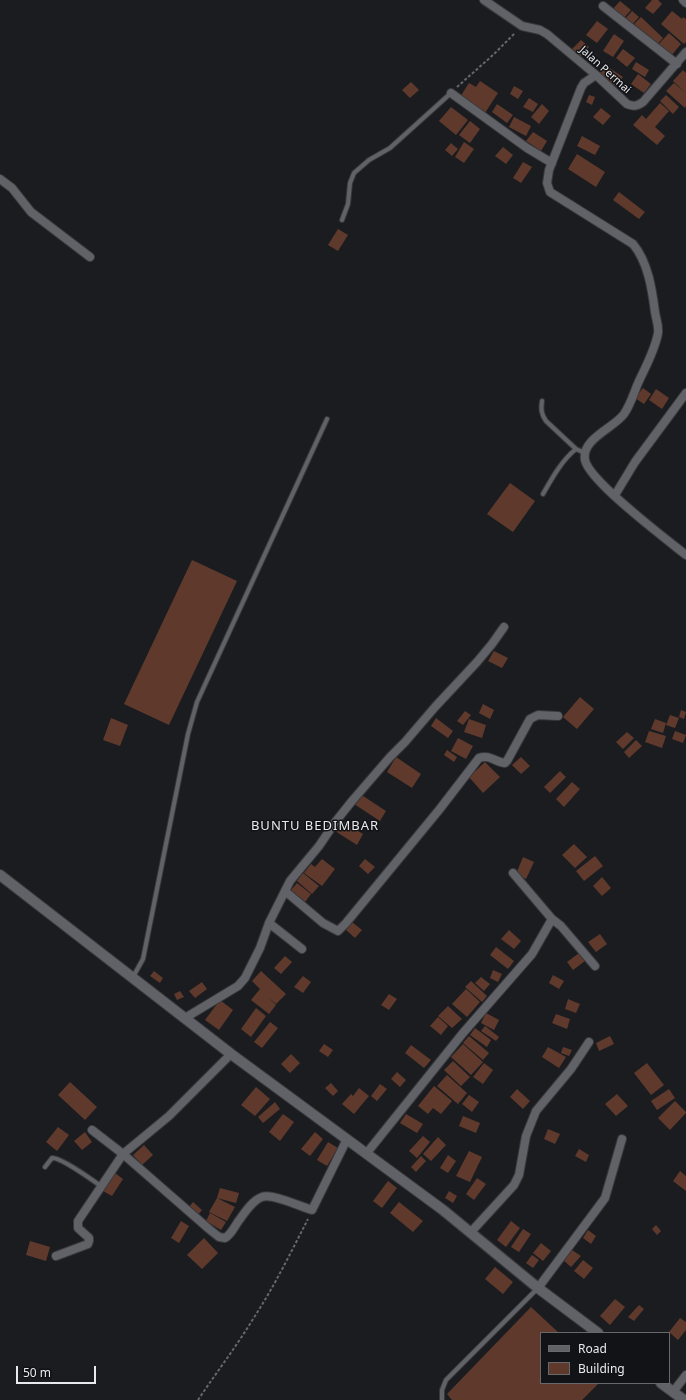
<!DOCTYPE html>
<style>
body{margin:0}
#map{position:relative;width:686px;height:1400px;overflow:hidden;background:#1b1c20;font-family:"Noto Sans",sans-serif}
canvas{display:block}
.legend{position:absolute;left:540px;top:1332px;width:130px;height:52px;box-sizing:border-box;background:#121317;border:1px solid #68696d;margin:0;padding:5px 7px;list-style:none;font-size:12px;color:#e9eaed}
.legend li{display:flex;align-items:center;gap:8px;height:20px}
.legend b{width:20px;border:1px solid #68696d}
.scale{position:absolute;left:16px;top:1366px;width:80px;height:18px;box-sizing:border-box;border:2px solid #e9eaed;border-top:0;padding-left:5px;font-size:12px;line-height:14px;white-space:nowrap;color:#e9eaed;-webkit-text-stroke:3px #121317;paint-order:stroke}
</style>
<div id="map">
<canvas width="686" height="1400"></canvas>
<ul class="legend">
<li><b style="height:5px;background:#616267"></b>Road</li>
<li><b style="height:11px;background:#5f3a2c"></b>Building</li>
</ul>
<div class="scale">50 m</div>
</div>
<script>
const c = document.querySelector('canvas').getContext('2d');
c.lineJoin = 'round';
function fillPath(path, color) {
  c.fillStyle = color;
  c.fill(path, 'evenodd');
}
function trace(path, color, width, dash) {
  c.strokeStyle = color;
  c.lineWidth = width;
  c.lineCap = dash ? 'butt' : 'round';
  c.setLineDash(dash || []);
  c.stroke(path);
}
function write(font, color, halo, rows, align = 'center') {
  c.font = font + ' "Noto Sans",sans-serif';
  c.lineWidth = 3;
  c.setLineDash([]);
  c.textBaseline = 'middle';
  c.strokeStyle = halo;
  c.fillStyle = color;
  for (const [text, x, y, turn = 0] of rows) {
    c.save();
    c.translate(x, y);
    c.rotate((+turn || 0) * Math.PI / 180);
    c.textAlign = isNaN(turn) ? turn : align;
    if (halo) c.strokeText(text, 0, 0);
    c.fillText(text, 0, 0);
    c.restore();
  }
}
const building = new Path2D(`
 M652 0H658L662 4 653 14 645 8Z
 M620 1 631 10 622 20 611 11Z
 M632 11 639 17 631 26 624 20Z
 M672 11 682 19 683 17 686 19V42L684 44 661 24Z
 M641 17 663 38 656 46 634 24Z
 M597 21 608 29 597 43 586 35Z
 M669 33 681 44 670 57 657 46Z
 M614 34 624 41 613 57 603 51Z
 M581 40 589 47 578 59 570 51Z
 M623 49 635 58 627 67 616 58Z
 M636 62 649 70 645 77 632 69Z
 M605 65 623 77 616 87 598 74Z
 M683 70 686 73V93L673 81Z
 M638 74 651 84 644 93 631 84Z
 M480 81 498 93 485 113 460 97 469 83 476 87Z
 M411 82 419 90 410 98 402 90Z
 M674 83 686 93V106L685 108 666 91Z
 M514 86 523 91 518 99 510 94Z
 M589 95 595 97 592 105 586 102Z
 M666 95 679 107 673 114 660 101Z
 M529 98 538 104 533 112 523 107Z
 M660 103 669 111 655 127 665 136 657 145 633 125 642 115 646 119Z
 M497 104 513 115 507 123 492 112Z
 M542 104 549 111 539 124 531 117Z
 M451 107 468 120 456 135 439 121Z
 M601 108 611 116 603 125 593 117Z
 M514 117 531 126 526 136 509 127Z
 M470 121 480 129 470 143 459 135Z
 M533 132 547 141 541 151 526 141Z
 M582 136 600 146 595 155 577 146Z
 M464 142 474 149 464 163 455 157Z
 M451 143 458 149 452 156 445 150Z
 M503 147 513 155 506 164 495 156Z
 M577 154 605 172 596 187 568 169Z
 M523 162 532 167 521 183 513 178Z
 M619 192 645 212 639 219 613 200Z
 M338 229 348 235 338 251 328 245Z
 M643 388 651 394 644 404 635 398Z
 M656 389 669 398 662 409 649 400Z
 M510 483 535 501 513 532 487 514Z
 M192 560 237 581 169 725 124 704Z
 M494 651 508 658 502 668 488 661Z
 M580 697 594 709 577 729 563 717Z
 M483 704 494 710 490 719 479 713Z
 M681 710 686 712 684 719 679 717Z
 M465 711 471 715 463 725 457 721Z
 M670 715 679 718 675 728 666 725Z
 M111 718 128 725 120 746 103 740Z
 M436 718 453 731 448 738 431 726Z
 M469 719 486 725 482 738 464 732Z
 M655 719 666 723 663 733 651 729Z
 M649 731 666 736 662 748 645 742Z
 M675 731 686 735 683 743 672 739Z
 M627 732 634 738 623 749 616 742Z
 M458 738 473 746 466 759 451 751Z
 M636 740 642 746 629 758 624 752Z
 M447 750 457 757 454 762 444 755Z
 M396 757 421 774 412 788 387 772Z
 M521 757 530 766 521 774 512 765Z
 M485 762 500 777 483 793 469 777Z
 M560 771 566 777 550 793 544 787Z
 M572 782 580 789 564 807 556 799Z
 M360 794 386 811 380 821 354 804Z
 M342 821 363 834 357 845 335 831Z
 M574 844 587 857 575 868 562 855Z
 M595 856 603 866 584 881 576 871Z
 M523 857 534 862 526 879 516 874Z
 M322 859 335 869 322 886 304 873 311 864 315 867Z
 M365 859 375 867 368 874 359 866Z
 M303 873 319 886 312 894 297 881Z
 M602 877 611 888 602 896 593 886Z
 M297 883 311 894 305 902 291 890Z
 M352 922 362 930 355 938 346 930Z
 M509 930 521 941 514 949 501 939Z
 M600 934 607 944 596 952 588 942Z
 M496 947 514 961 508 969 490 955Z
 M579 953 585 961 573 970 567 962Z
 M285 956 292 962 281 974 274 968Z
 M493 970 502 974 498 982 490 978Z
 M154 971 163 978 160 983 150 976Z
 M261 971 286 994 276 1004 268 997 276 1005 269 1014 251 1000 260 989 252 981Z
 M553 975 564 981 559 989 549 983Z
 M303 976 311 982 303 993 294 987Z
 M481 977 490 984 484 991 475 983Z
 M471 981 487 996 482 1002 465 987Z
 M202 982 207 989 195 998 189 991Z
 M466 989 480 1002 467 1017 452 1004Z
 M180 991 184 997 177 1000 174 994Z
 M389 994 397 999 389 1010 381 1005Z
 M568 999 580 1004 576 1013 565 1009Z
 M220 1000 233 1010 219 1030 205 1020Z
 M448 1006 462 1019 452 1028 438 1016Z
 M256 1008 266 1016 251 1037 241 1029Z
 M486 1013 499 1020 494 1030 481 1023Z
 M556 1014 570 1019 567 1029 552 1023Z
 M438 1017 448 1026 441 1035 430 1026Z
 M270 1022 278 1028 262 1048 254 1042Z
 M485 1026 499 1037 496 1041 481 1031Z
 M475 1028 491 1040 487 1047 470 1035Z
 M469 1036 489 1053 483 1060 463 1043Z
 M610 1036 614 1044 599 1051 596 1043Z
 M324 1044 333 1050 328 1057 319 1051Z
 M463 1044 483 1062 471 1075 451 1057Z
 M411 1045 431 1060 424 1068 405 1053Z
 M548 1047 566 1057 559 1068 542 1057Z
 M563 1047 572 1050 569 1056 561 1053Z
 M291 1054 300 1063 290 1073 281 1064Z
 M453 1061 470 1077 461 1086 444 1070Z
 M484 1063 493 1070 483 1084 473 1077Z
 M647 1063 664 1085 651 1095 634 1073Z
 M397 1072 406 1080 400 1087 391 1079Z
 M447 1075 467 1093 458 1104 437 1086Z
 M70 1082 97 1107 85 1120 58 1095Z
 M331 1083 338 1091 333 1096 325 1088Z
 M380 1084 387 1089 377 1101 371 1096Z
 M434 1086 452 1101 441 1114 433 1108 428 1114 418 1106Z
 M256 1087 270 1099 255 1116 241 1105Z
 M359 1088 369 1096 354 1114 342 1104 351 1094 353 1096Z
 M517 1089 530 1101 523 1109 510 1097Z
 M669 1089 675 1098 657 1110 651 1101Z
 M617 1094 628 1106 616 1116 605 1104Z
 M469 1095 479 1102 472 1112 462 1104Z
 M675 1101 686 1112V1113L670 1130 658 1118Z
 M275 1102 280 1109 263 1123 258 1117Z
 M283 1114 294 1122 280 1141 269 1132Z
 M406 1114 423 1124 417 1133 400 1123Z
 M463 1116 480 1123 476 1133 459 1126Z
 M58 1127 69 1135 57 1151 46 1142Z
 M548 1129 560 1134 555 1144 544 1139Z
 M85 1132 92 1142 82 1150 74 1141Z
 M315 1132 323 1139 310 1156 301 1149Z
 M423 1136 430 1142 417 1158 409 1151Z
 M438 1137 446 1145 431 1161 423 1154Z
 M328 1142 338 1148 327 1166 317 1160Z
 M144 1145 153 1155 142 1165 133 1155Z
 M579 1149 589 1155 586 1162 575 1156Z
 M469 1151 482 1157 470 1182 456 1176Z
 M448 1155 456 1161 448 1173 440 1168Z
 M421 1156 426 1161 416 1172 411 1167Z
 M680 1171 686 1176V1191L673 1181Z
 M115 1173 123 1179 112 1196 103 1191Z
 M477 1178 486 1184 474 1200 466 1194Z
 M388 1181 397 1188 382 1208 373 1201Z
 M220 1188 239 1193 236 1203 217 1198 235 1207 227 1221 209 1212 217 1198Z
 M449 1191 457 1196 453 1203 445 1198Z
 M193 1202 202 1210 198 1215 189 1207Z
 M399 1202 423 1221 413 1232 390 1213Z
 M210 1213 226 1222 221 1230 206 1221Z
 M181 1221 189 1226 179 1243 171 1238Z
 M511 1221 520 1228 506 1247 497 1240Z
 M656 1225 661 1231 657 1235 652 1229Z
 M523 1229 531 1234 519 1252 511 1247Z
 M588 1230 596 1236 591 1244 583 1238Z
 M204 1238 218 1253 202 1269 187 1255Z
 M30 1241 50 1247 46 1261 26 1255Z
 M541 1243 551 1251 543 1261 533 1253Z
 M572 1250 581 1256 571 1267 563 1260Z
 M532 1255 539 1260 533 1268 526 1263Z
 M583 1260 593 1268 584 1279 574 1271Z
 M495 1267 513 1282 503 1294 485 1279Z
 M615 1299 625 1307 610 1325 600 1316Z
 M639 1305 644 1309 634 1321 628 1317Z
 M531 1307 559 1333H541V1383H599L582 1400H452L447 1394Z
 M680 1318 686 1322V1330L678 1340 669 1332Z`);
const path = new Path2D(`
 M457 87 493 55 515 33
 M198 1400C216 1373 236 1347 253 1319 274 1287 291 1252 308 1219`);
const service = new Path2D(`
 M342 220 348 204 350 183 354 173 369 160 390 148 451 93
 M542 401C541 409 541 414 546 421L576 449 585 453
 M543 494C552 478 562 460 576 449
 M133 977 143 959 188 734 197 702 327 419
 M45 1167 52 1158C61 1157 92 1180 101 1186
 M442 1400V1390L446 1380 538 1288`);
const minor = new Path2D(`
 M484 0 522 26 540 30 547 34 596 75 627 104C634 107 637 106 643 102L686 52
 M683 0 686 3
 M603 6 677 64
 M596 75 584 83 581 88 549 170 547 183 550 192 633 244C648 262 652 289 655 312 656 319 659 326 658 333 655 350 646 366 639 381 634 392 631 404 624 414 614 428 581 439 585 460 589 481 666 539 686 555
 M451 93 527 148 552 163
 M0 179 12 188 31 212 90 257
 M615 495 635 462 686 393
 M285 891 323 923 338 931 346 923 439 810 479 758C489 754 495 762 505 763L507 761 530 719 538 715 558 716
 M552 919 561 926 595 966
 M269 923 302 949
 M185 1018 238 986 245 978 260 948 269 923 290 881 319 846 336 821 352 801 390 757 405 742 435 707 477 662 492 644 504 627
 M92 1130 123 1154 209 1229 219 1237 225 1238C232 1234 235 1225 240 1219 245 1212 253 1200 262 1197 272 1193 301 1207 312 1210L347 1139
 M366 1154 463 1033 532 954 552 919 513 873
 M471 1232 514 1185 519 1175 526 1136 536 1111 571 1069 589 1042
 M56 1256 88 1244 89 1241V1238L78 1228V1221L123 1154 169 1116 231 1054
 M538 1288 605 1198 622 1139
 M673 1392 686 1375`);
const tertiary = new Path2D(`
 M0 875 231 1054 443 1210 538 1288 598 1333
 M661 1383 684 1400`);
const streetNames = [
 ["Jalan Permai",605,70,42]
];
const quarterNames = [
 ["BUNTU BEDIMBAR",315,826]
];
fillPath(building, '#5f3a2c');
trace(service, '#38393c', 6);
trace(minor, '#38393c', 10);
trace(tertiary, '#38393c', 12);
trace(path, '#66676b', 2, [3, 2]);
trace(service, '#616267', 4);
trace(minor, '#616267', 8);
trace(tertiary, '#616267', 10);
write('11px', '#e9eaed', '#121317', streetNames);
c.letterSpacing = '1px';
write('13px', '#e9eaed', '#121317', quarterNames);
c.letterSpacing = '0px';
</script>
